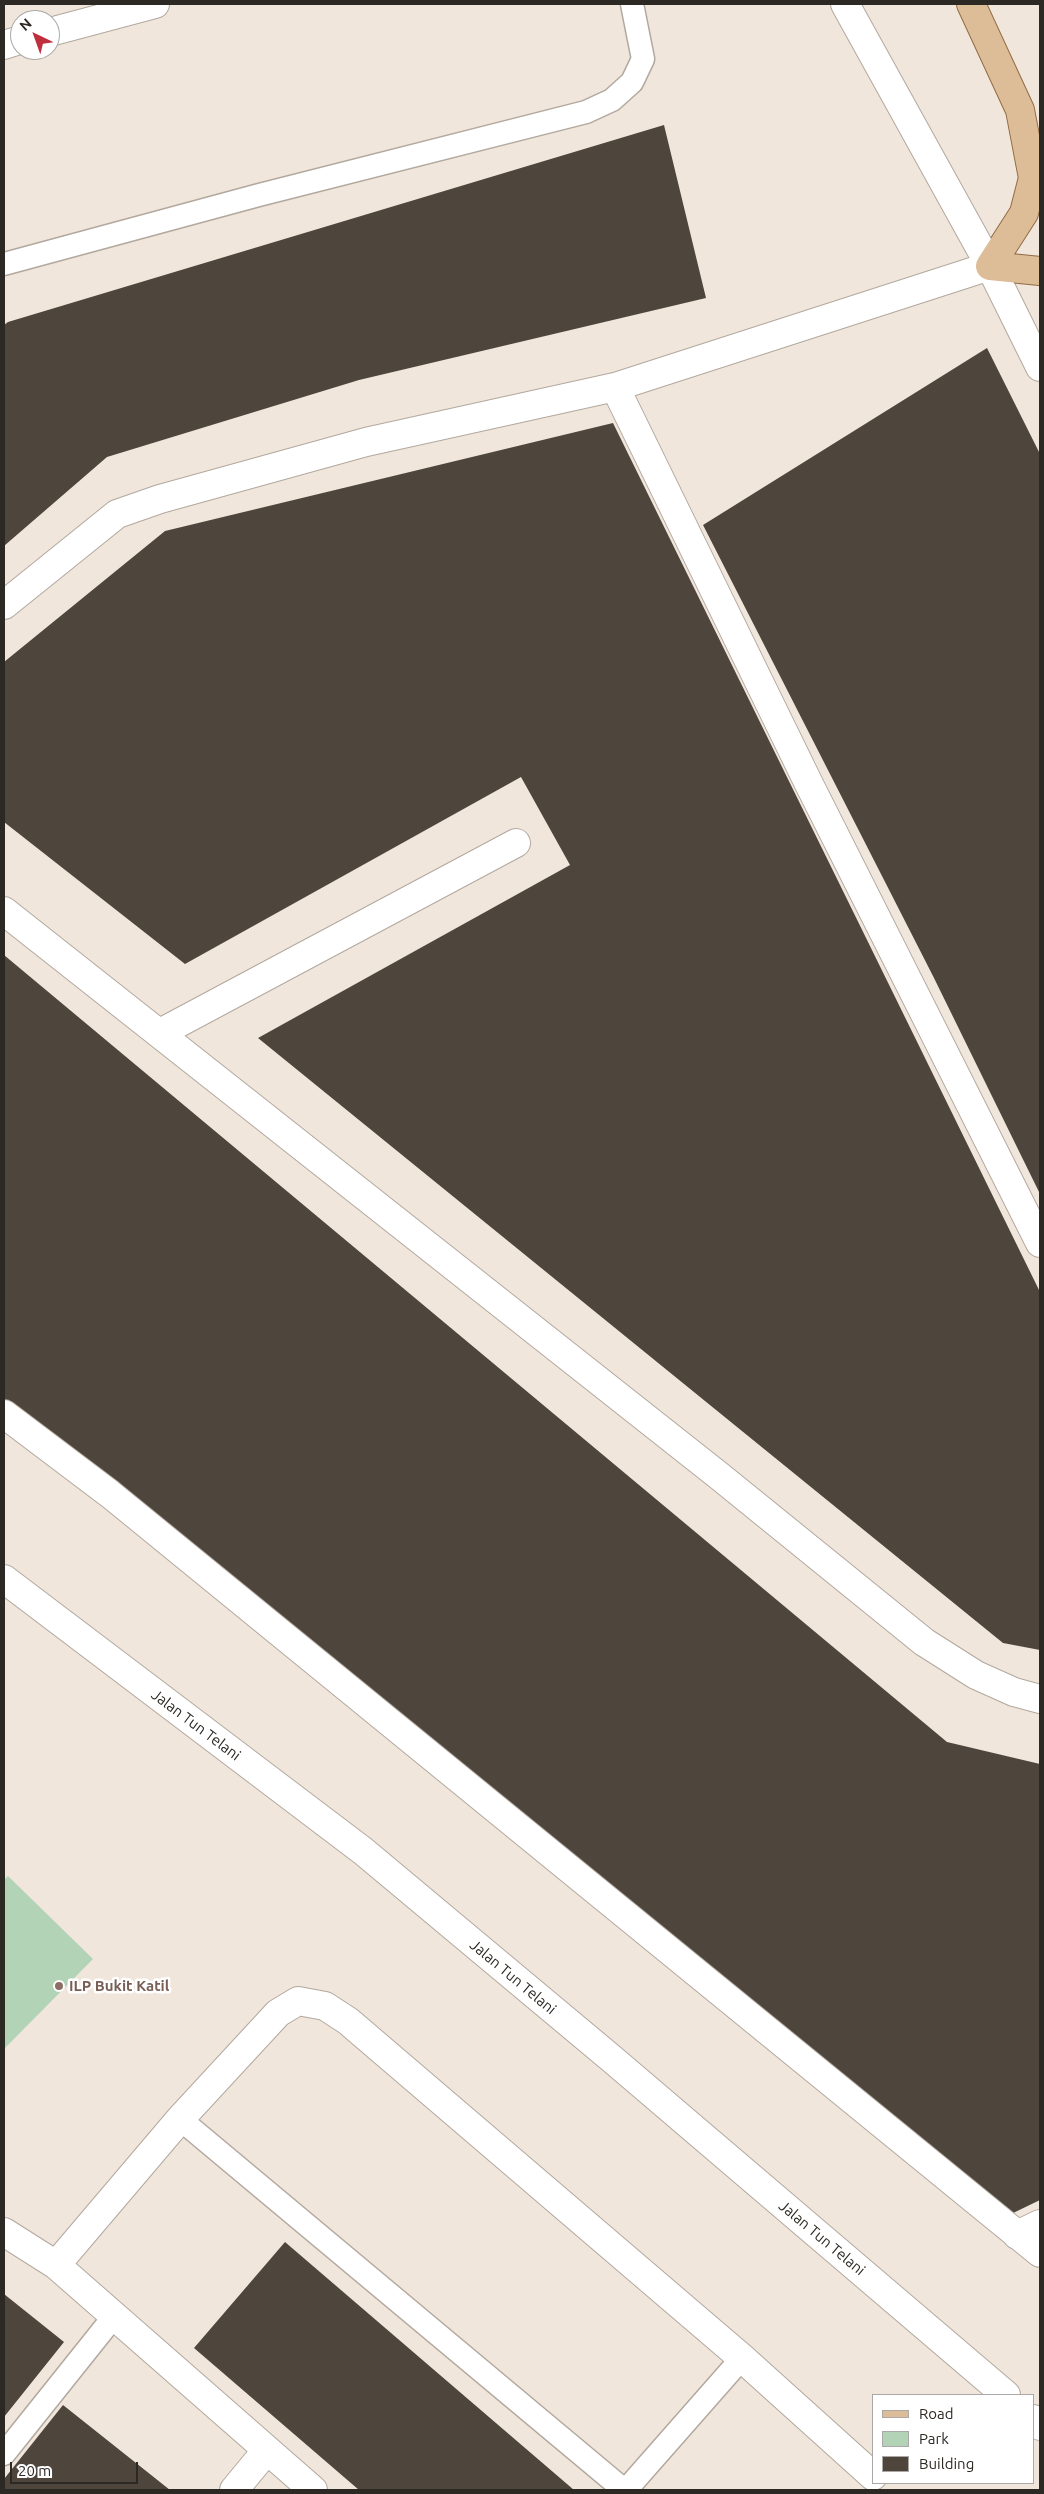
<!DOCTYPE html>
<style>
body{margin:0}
#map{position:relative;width:1044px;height:2494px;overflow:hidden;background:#f1e6dc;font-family:Ubuntu,sans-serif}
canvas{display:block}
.frame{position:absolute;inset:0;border:5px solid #2c2824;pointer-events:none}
.legend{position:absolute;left:872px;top:2394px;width:162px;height:90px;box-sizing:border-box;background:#fff;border:1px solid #aba9a7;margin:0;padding:6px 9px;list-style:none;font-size:15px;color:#2c2824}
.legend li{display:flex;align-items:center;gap:10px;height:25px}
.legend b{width:25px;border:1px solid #aba9a7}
.north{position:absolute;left:10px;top:10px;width:50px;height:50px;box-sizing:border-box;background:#fff;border:1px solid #aba9a7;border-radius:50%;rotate:318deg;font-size:14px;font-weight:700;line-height:20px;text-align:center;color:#2c2824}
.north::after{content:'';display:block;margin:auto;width:18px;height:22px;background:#bf2f3d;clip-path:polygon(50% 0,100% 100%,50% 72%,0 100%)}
.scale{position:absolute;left:10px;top:2462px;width:128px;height:22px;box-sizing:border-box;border:2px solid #2c2824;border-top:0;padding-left:6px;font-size:15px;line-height:18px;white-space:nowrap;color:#2c2824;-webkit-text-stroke:4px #fff;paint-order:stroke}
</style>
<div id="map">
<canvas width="1044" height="2494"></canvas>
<div class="frame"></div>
<ul class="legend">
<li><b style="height:6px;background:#ddbc98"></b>Road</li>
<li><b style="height:14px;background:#b3d3b6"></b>Park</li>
<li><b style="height:14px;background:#4e463d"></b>Building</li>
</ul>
<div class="north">N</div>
<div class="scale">20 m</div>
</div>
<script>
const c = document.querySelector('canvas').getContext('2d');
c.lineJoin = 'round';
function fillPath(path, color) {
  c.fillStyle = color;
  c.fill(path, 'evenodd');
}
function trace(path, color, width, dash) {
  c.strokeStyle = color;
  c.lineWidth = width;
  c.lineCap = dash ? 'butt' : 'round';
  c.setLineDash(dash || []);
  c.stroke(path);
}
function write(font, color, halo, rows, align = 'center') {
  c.font = font + ' Ubuntu,sans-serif';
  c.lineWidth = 5;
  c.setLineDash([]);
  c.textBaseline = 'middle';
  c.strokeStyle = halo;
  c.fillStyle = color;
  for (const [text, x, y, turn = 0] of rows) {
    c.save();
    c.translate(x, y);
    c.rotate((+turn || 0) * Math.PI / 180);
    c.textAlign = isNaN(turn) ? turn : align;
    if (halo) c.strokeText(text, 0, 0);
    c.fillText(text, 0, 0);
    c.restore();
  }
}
const green = new Path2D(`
 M8 1876 93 1959 4 2049V1880Z`);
const building = new Path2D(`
 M664 125 706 298 359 380 107 457 4 546V325L8 322Z
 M987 348 1040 454V1194L933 976 703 525Z
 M613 423 1040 1292V1650L1003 1643 258 1038 570 865 521 777 185 964 4 822V662L165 531Z
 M4 955 947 1742 1040 1764V2200L1009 2215 4 1402Z
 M285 2242 574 2490H359L194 2348Z
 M4 2294 64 2342 4 2417Z
 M63 2405 170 2490H4V2479Z`);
const service = new Path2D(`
 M4 264 259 195 586 112 612 100 632 82 643 59 632 4
 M180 2119 624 2490
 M4 2454 115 2315
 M626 2490 742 2358`);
const minor = new Path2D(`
 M845 4 990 266 1040 367
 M50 32 155 4
 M4 45 20 40
 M615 387 808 782 1040 1243
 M4 605 117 514 160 499 366 442 615 387 990 266
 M4 911 718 1475 924 1642 976 1675 1014 1692 1040 1699
 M160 1033 516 843
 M4 1414 110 1494 1040 2253
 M4 2232 56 2265 313 2490
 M1017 2235 1040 2224
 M56 2265 180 2119 278 2013 298 2001 325 2006 348 2021 742 2358 873 2476
 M234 2490 267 2450`);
const tertiary = new Path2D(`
 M4 1579 363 1851 612 2059 1006 2395
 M1033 2419 1040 2426`);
const primary = new Path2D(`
 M971 4 1020 110 1033 178 1024 213 990 266 1040 271`);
const markers = [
 [59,1986,5,"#8d6e63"]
];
const streetNames = [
 ["Jalan Tun Telani",196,1725,37],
 ["Jalan Tun Telani",513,1977,40],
 ["Jalan Tun Telani",822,2238,40]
];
const educationNames = [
 ["ILP Bukit Katil",69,1986]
];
fillPath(green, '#b3d3b6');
fillPath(building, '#4e463d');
trace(service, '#b2a89e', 25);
trace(minor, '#b2a89e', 30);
trace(tertiary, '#b2a89e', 30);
trace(primary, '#906c43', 30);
trace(service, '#fff', 22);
trace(minor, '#fff', 28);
trace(tertiary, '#fff', 28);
trace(primary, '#ddbc98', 28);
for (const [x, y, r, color] of markers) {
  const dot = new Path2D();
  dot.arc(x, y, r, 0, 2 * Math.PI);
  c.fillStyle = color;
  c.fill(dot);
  trace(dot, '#fff', 2);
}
write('15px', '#2c2824', '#fff', streetNames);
write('bold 15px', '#785e54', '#fff', educationNames, 'left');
</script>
